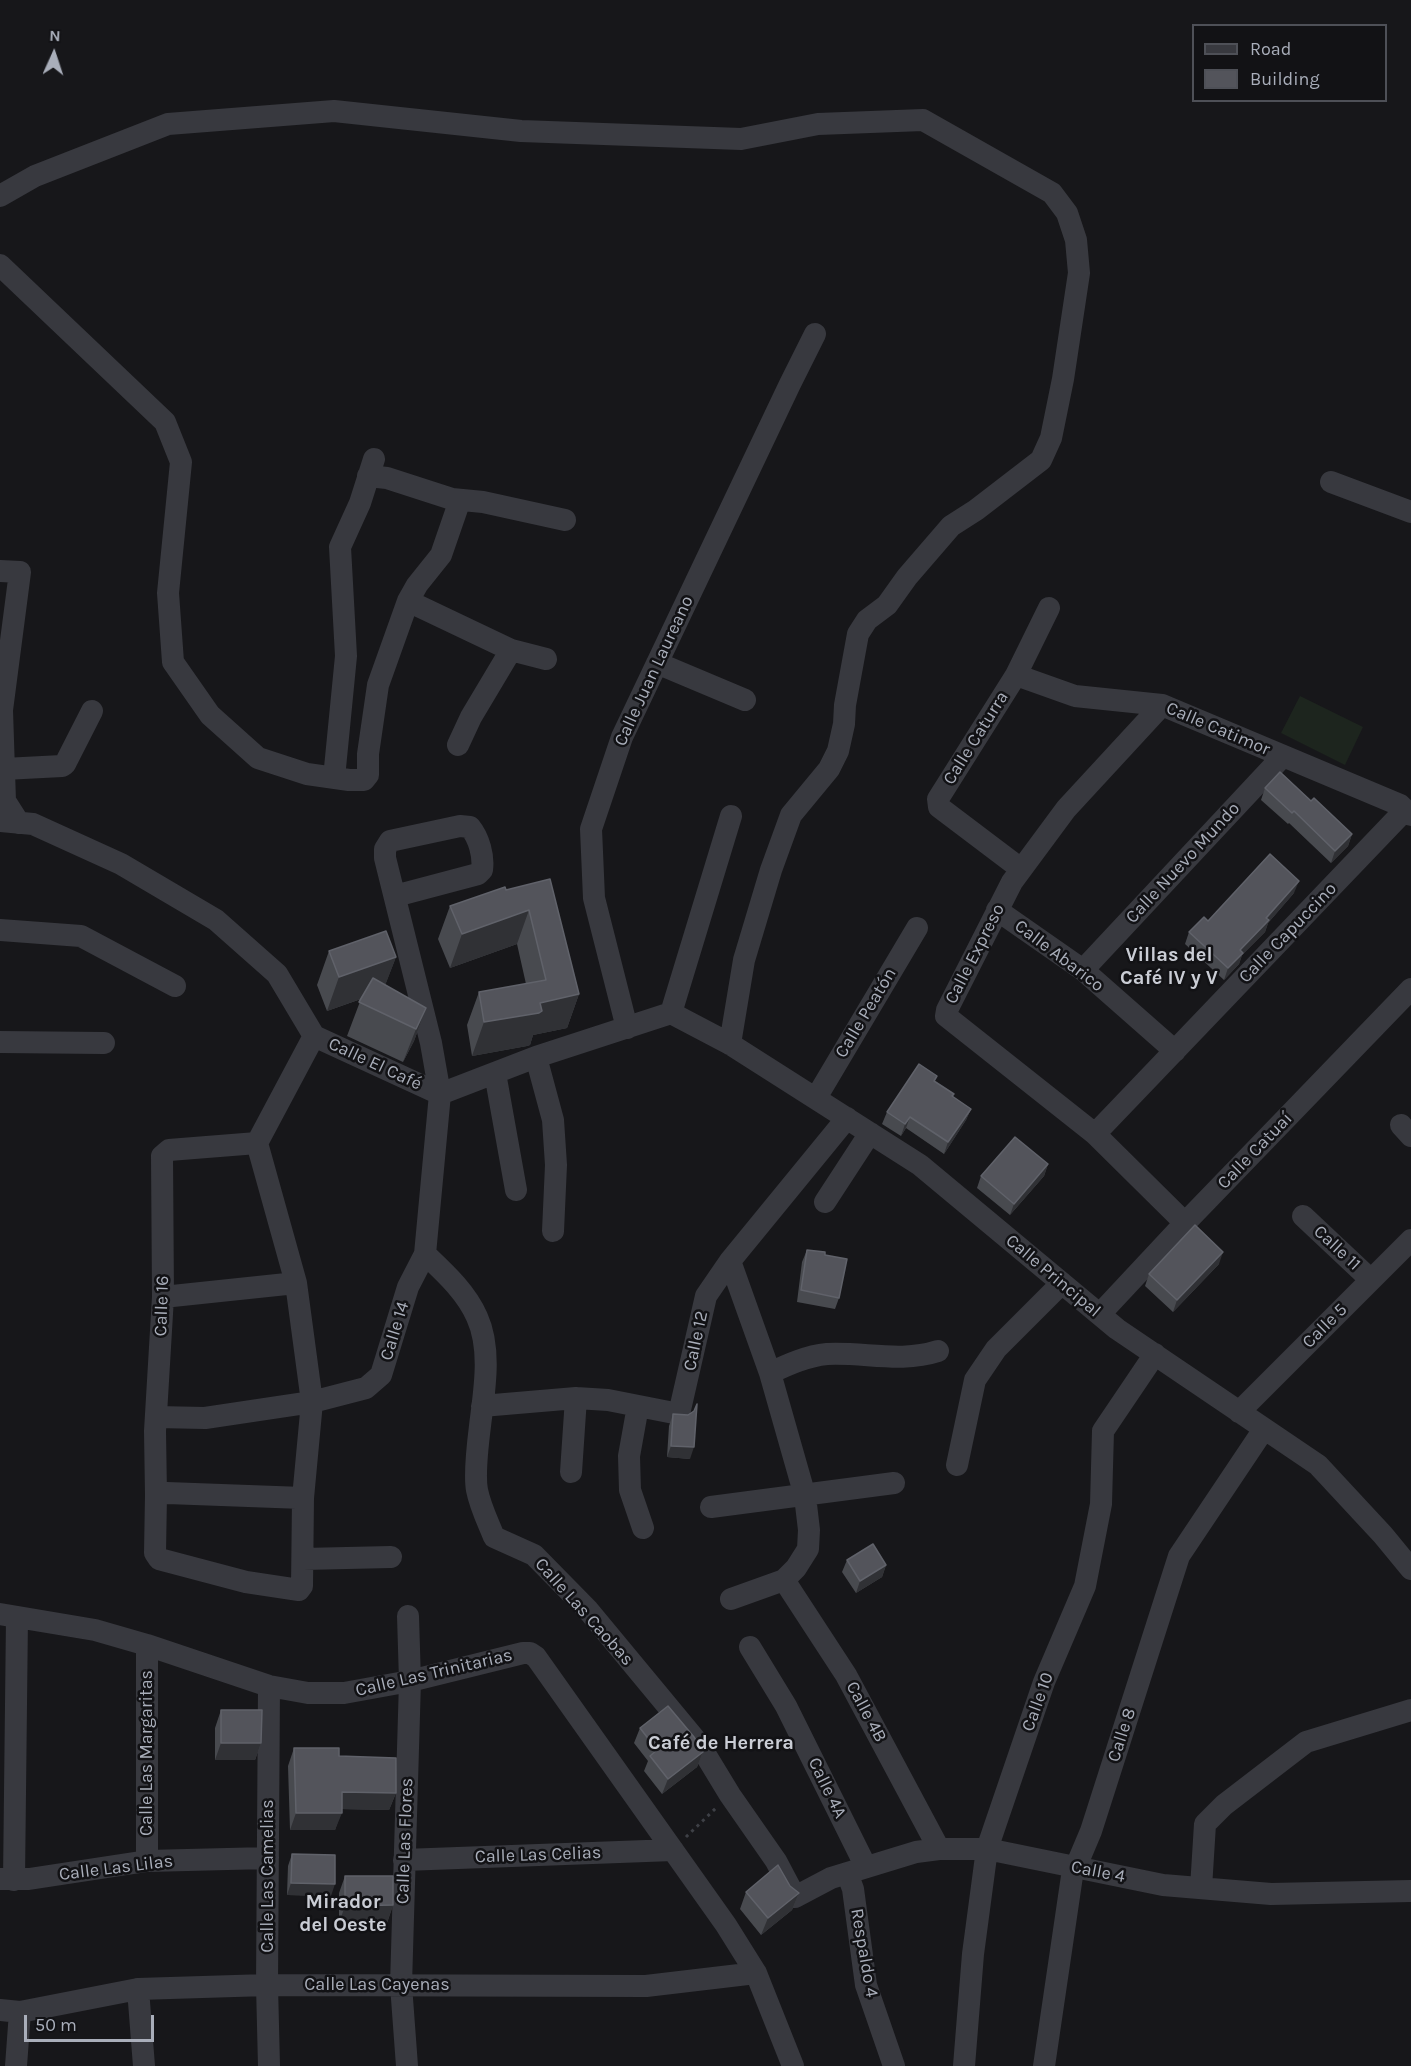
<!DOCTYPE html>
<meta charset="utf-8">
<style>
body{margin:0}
#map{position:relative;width:1411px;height:2066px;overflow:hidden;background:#17171a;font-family:Karla,sans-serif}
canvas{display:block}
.legend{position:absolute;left:1192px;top:24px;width:195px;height:78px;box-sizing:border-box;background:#121215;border:2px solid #4e5057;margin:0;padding:8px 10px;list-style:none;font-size:18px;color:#a9aeba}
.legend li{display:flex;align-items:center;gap:12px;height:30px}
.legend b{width:30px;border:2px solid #4e5057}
.north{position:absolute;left:24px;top:24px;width:60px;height:60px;-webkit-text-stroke:4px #121215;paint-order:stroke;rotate:3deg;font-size:16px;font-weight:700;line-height:24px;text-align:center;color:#a9aeba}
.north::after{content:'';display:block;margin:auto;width:21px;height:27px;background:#a9aeba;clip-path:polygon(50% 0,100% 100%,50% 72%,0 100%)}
.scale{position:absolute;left:24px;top:2015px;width:130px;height:27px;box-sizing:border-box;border:3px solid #a9aeba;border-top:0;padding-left:8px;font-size:18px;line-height:21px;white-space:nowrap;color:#a9aeba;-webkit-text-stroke:4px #121215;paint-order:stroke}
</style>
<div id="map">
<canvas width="1411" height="2066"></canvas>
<ul class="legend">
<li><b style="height:8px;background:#38393f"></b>Road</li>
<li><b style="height:16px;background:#53545b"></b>Building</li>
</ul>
<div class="north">N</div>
<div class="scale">50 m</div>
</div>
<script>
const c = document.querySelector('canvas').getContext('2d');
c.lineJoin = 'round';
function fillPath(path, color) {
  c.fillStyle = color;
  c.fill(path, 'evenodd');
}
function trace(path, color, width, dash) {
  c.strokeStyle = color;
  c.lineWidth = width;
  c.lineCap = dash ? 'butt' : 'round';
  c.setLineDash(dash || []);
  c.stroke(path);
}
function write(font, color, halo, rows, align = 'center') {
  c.font = font + ' Karla,sans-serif';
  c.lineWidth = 5;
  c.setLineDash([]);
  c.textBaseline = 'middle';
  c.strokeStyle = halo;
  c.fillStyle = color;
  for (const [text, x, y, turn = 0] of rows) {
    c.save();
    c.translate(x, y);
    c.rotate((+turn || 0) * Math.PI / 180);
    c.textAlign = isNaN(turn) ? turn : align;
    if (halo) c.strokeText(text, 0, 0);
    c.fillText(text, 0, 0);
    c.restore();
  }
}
const green = new Path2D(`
 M1300 696 1363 727 1345 765 1281 733Z`);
const path = new Path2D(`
 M686 1837 716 1808`);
const minor = new Path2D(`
 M0 196 35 176 168 124 334 111 521 131 741 139 818 124 923 120 1052 193 1067 213 1076 240 1079 273 1063 379 1051 438 1041 460 976 510 951 526 907 577 887 605 867 620 858 634 845 705 844 724 838 751 829 769 791 815 771 870 744 960 730 1044
 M0 265 165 422 181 462 168 593 173 662 210 715 258 758 307 774 349 780H364L368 775V754L378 685 408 601 417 585 441 555 460 500
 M368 476 387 478 452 499 483 502 565 520
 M1331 482 1411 512
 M0 571 20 572 2 710 5 801 19 823
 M408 601 511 650 546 659
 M657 663 745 700
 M1016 675 1075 696 1162 705 1400 805 1411 815
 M1162 705 1066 809 1012 882 947 1010 946 1016 1095 1134 1185 1223
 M458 745 471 717 511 650
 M4 769 62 766 65 764 92 711
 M334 778 346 656 340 547 360 503 374 459
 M0 821 33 824 121 864 216 920 277 974 314 1036 440 1094 536 1057 671 1013
 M1021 869 939 807 938 799 1016 675 1049 608
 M997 910 1083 970 1175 1051
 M0 930 81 936 175 986
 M1083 970 1283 756
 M671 1013 730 1044 920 1165 1117 1329 1318 1465 1383 1535 1411 1569
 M671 1013 731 816
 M627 1028 594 898 591 829 622 737 790 384 815 334
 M0 1042 104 1043
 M536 1057 553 1120 556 1165 553 1231
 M495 1073 516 1190
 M816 1098 917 928
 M1401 1125 1411 1136
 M1095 1134 1405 810
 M257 1143 169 1150 162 1156 163 1297 155 1431 156 1495 155 1553 159 1559 246 1582 299 1590 302 1586 303 1498 312 1402 296 1283 257 1143 314 1036
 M825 1202 870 1133
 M1303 1216 1371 1280
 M425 1254C445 1273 466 1292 477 1317 492 1350 484 1392 480 1426 478 1442 474 1474 477 1490 480 1506 488 1522 494 1537L534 1555 588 1610 699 1744 730 1795 776 1861 795 1897 831 1878 916 1852 939 1849H987L1163 1885 1271 1894 1411 1891
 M730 1261 770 1373 805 1496 809 1530 808 1549 796 1568 784 1580 731 1599
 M163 1297 296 1283
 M1100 1314 1185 1223 1411 989
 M770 1373C789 1364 807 1356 827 1354 865 1352 901 1363 938 1351
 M482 1406 576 1398 608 1400 679 1414 706 1296 730 1261 847 1118
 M638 1406 629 1456 630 1490 643 1528
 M1239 1412 1411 1240
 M156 1417 205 1418 312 1402 366 1388 381 1375 408 1287 425 1254 440 1094 431 1043 385 858V849L390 841 460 826 470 827C479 838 484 856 482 870L478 874 395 896
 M957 1465 975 1380 996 1349 1062 1283
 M571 1472 576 1398
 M167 1493 303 1498
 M711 1507 894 1483
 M303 1559 391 1557
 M784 1580 846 1675 939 1849
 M0 1614 95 1630 147 1645 269 1686 308 1693H344L410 1681 523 1653H530L536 1657 726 1925 756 1973 793 2066
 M750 1647 786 1706 866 1867
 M269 1686 267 1985 269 2066
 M404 1860 673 1850
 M147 1861V1645
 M847 1873 853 1889 866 1985 894 2066
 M0 1879H29L147 1861 268 1858
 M14 1880 17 1617
 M1201 1888 1205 1824 1224 1805 1306 1742 1411 1710
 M138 1989 144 2066
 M0 2010 20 2012 138 1989 267 1985 646 1986 756 1973
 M16 2066 20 2012
 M407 2066 401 1985 410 1681 408 1616
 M964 2066 973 1954 987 1849 1044 1682 1085 1586 1101 1504 1103 1431 1155 1354
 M1044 2066 1072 1876 1091 1831 1179 1556 1264 1429`);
const wall = new Path2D(`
 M1265 788 1311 801 1352 834 1348 846 1331 863 1289 823 1288 824 1261 800Z
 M550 879 579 994 567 1028 533 1035 530 1045 527 1046 472 1056 467 1025 479 992 526 984 517 944 450 968 438 939 450 906 506 890Z
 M1294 893 1268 923 1265 932 1242 955 1239 964 1224 980 1185 944 1189 932 1208 921Z
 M329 951 396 957 385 985 426 1008 414 1041 403 1062 347 1036 361 999 327 1011 317 985Z
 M935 1082 954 1094 953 1097 971 1109 966 1120 944 1154 906 1128 901 1136 882 1124 887 1112Z
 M1048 1164 1044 1176 1010 1215 977 1188 981 1176Z
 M807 1250 825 1255 839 1298 835 1309 797 1302 802 1262Z
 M1219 1264 1173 1312 1145 1286 1149 1274Z
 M673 1414 690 1459 667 1457 669 1426Z
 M847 1560 886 1565 882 1577 856 1593 842 1572Z
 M221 1710 261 1743 255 1760H215V1728Z
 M640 1728 703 1752 697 1767 662 1794 644 1771 648 1761 634 1743Z
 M294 1748 339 1756 396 1793 389 1810 342 1809 335 1830H290L288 1766Z
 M292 1854 331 1896 287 1895 288 1866Z
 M345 1876 393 1905 387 1923H339V1893Z
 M790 1886 799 1893 792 1910 761 1935 740 1909 746 1892Z`);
const shadedWall = new Path2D(`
 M1352 834 1348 846 1331 863 1335 851Z
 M1299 881 1294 893 1268 923 1265 932 1242 955 1239 964 1224 980 1228 968 1240 950Z
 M529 910 517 944 450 968 462 934Z
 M396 957 383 991 327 1011 339 977Z
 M579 994 567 1028 533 1035 530 1045 527 1046 472 1056 484 1022 540 1003Z
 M426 1008 414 1041 403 1062 416 1029Z
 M971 1109 966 1120 944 1154 948 1142Z
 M910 1117 906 1128 901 1136 905 1124Z
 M1048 1164 1044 1176 1010 1215 1014 1204Z
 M1223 1252 1219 1264 1173 1312 1177 1300Z
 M671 1446 694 1447 690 1459 667 1457Z
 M886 1565 882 1577 856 1593 860 1581Z
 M221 1743H261L255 1760H215Z
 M703 1752 697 1767 662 1794 668 1779Z
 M342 1792 396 1793 389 1810 335 1809Z
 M296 1813H342L335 1830H290Z
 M291 1883 335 1884 331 1896 287 1895Z
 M799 1893 792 1910 761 1935 768 1918Z
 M393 1905 387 1923H339L345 1906Z`);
const building = new Path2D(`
 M1280 772 1311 801 1314 798 1352 834 1335 851 1294 811 1292 813 1265 788Z
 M1270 854 1299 881 1266 918 1269 920 1240 950 1243 953 1228 968 1189 932 1204 917 1208 921Z
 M550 879 579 994 540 1003 542 1011 539 1013 484 1022 479 992 546 980 529 910 462 934 450 906 505 887 506 890Z
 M386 931 396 957 339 977 329 951Z
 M373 978 426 1008 416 1029 359 1002Z
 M919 1064 937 1076 934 1081 954 1094 952 1096 971 1109 948 1142 910 1117 905 1124 887 1112Z
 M1015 1137 1048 1164 1014 1204 981 1176Z
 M1195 1225 1223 1252 1177 1300 1149 1274Z
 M807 1250 825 1252V1255L847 1259 839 1298 801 1290Z
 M697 1404 694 1447 671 1446 673 1414 688 1415 694 1411Z
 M873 1544 886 1565 860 1581 847 1560Z
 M668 1706 694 1737 703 1752 668 1779 650 1756 657 1750 640 1728Z
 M221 1710H262L261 1743H221Z
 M294 1748H339V1756L396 1758V1793L342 1792V1813H296Z
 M292 1854 335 1855V1884L291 1883Z
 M778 1865 790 1886 799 1893 768 1918 746 1892Z
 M345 1876H393V1905L345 1906Z`);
const streetNames = [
 ["Calle Juan Laureano",654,671,-65],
 ["Calle Catimor",1218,729,23],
 ["Calle Caturra",976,738,-58],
 ["Calle Nuevo Mundo",1183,863,-47],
 ["Calle Capuccino",1288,933,-46],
 ["Calle Expreso",975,954,-63],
 ["Calle Abarico",1059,956,37],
 ["Calle Peatón",866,1013,-59],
 ["Calle El Café",375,1064,25],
 ["Calle Catuaí",1255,1151,-46],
 ["Calle 11",1337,1248,43],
 ["Calle Principal",1053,1276,40],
 ["Calle 16",162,1306,-88],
 ["Calle 5",1325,1326,-45],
 ["Calle 14",395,1331,-73],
 ["Calle 12",696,1341,-78],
 ["Calle Las Caobas",584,1612,48],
 ["Calle Las Trinitarias",434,1673,-13],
 ["Calle 10",1038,1702,-70],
 ["Calle 4B",866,1712,62],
 ["Calle 8",1122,1735,-72],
 ["Calle Las Margaritas",147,1753,-90],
 ["Calle 4A",827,1788,64],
 ["Calle Las Flores",405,1841,-88],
 ["Calle Las Celias",538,1855,-2],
 ["Calle Las Lilas",116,1868,-7],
 ["Calle 4",1098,1872,11],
 ["Calle Las Camelias",268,1876,-90],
 ["Respaldo 4",864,1953,80],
 ["Calle Las Cayenas",377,1985]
];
const neighbourhoodNames = [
 ["Villas del",1169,955],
 ["Café IV y V",1169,978],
 ["Café de Herrera",721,1743],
 ["Mirador",343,1902],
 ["del Oeste",343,1925]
];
fillPath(green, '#1d251e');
trace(path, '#3e4046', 3, [3, 4.5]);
trace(minor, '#38393f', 22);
fillPath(wall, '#484a4f');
fillPath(shadedWall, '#303135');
fillPath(building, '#53545b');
trace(building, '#60626a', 1.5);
write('18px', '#a9aeba', '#121215', streetNames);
write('bold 20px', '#cacdd5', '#121215', neighbourhoodNames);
</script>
